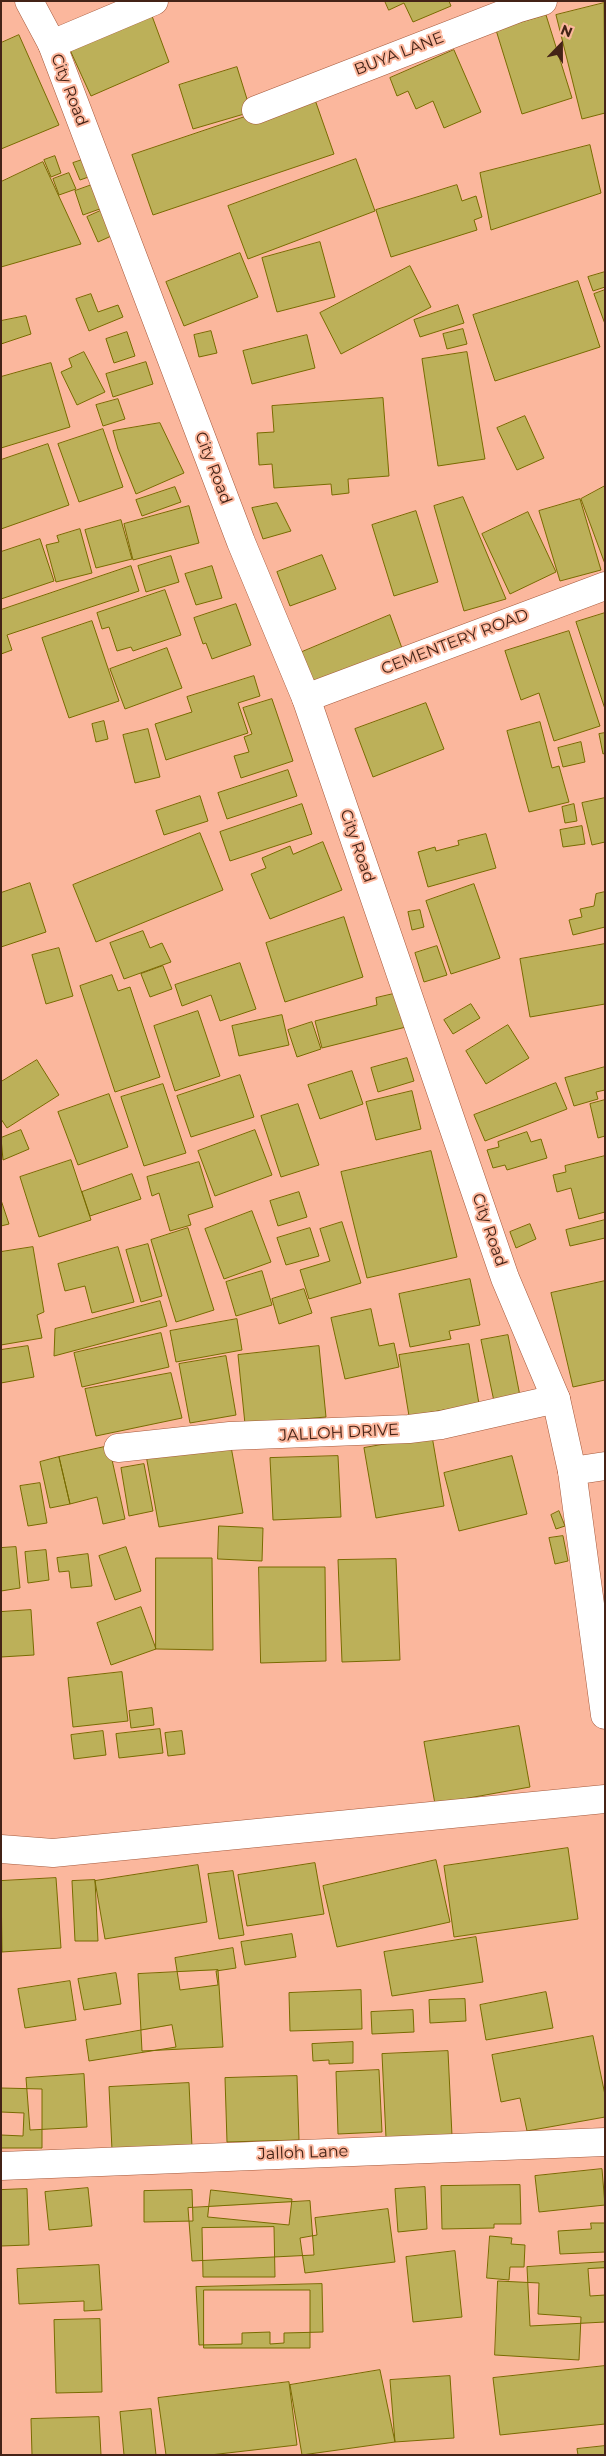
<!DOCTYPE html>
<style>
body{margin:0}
#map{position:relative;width:606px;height:2456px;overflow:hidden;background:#fbb79d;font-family:Montserrat,sans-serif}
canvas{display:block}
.frame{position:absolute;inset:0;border:2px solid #442317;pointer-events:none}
.north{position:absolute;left:536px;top:20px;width:50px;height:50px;-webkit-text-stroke:4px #fbb79d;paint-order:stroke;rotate:22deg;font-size:14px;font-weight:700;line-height:20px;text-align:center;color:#442317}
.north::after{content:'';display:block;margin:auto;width:18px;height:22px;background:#442317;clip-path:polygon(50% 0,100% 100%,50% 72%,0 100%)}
</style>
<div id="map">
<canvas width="606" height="2456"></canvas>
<div class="frame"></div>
<div class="north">N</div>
</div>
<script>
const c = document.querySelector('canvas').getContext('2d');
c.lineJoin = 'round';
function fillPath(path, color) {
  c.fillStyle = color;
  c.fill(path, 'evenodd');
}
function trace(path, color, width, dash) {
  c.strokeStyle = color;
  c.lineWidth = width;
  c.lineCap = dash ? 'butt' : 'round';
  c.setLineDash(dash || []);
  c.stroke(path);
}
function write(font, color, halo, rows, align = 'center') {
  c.font = font + ' Montserrat,sans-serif';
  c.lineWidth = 4;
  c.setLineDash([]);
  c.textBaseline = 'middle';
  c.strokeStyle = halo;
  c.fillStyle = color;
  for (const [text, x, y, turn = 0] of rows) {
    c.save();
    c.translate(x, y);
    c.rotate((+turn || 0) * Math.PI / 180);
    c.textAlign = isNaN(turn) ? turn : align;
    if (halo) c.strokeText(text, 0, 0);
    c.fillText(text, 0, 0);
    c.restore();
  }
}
const building = new Path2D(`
 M385 1H449L451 6 413 22 404 3 389 10Z
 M604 3 605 113 582 119 556 15Z
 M546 15 572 98 522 114 496 30Z
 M152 16 169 62 91 96 70 50Z
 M19 35 59 125 1 149V43Z
 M454 50 481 112 444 128 433 101 416 109 408 91 397 96 390 78Z
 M237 67 251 112 193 129 179 85Z
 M313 94 334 154 153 215 132 155Z
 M590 145 601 193 491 230 480 173Z
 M55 156 61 173 51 177 44 160Z
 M91 157 97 174 80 180 73 163Z
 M356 159 375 211 248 259 228 206Z
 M43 162 81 244 1 267V182Z
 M69 173 76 189 59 195 53 179Z
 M100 182 108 206 83 215 75 191Z
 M457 185 462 201 476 196 482 217 474 220 477 230 391 257 376 210Z
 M107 208 118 233 98 242 87 217Z
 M320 242 335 297 277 312 262 258Z
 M240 253 258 297 184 326 166 282Z
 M410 266 431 307 341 354 320 313Z
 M605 272V287L593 291 588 277Z
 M578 281 600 347 495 381 473 315Z
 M605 290V324L594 294Z
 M91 294 98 312 118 305 123 317 89 331 76 299Z
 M458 305 464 323 420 337 414 320Z
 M26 316 31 334 1 344V321Z
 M463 329 467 344 447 349 443 334Z
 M211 331 217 353 199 357 194 335Z
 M127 332 135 356 114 363 106 339Z
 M307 335 315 368 252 384 243 351Z
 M84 352 105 392 77 405 61 372 72 367 69 359Z
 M467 352 485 459 438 466 422 359Z
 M146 362 153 384 113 397 106 374Z
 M51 363 70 427 1 448V377Z
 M383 398 389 476 348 479 349 493 332 495 331 484 274 488 272 464 259 465 257 433 274 432 272 406Z
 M118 399 125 419 103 426 96 405Z
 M525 416 544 458 517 470 497 428Z
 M160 423 184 473 136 494 118 449 113 431Z
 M103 429 123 487 79 502 58 444Z
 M48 444 69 505 1 529V460Z
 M605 486V564L581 499Z
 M175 487 181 502 142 516 136 500Z
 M463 497 506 599 464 611 434 506Z
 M580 499 601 570 560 581 539 511Z
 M277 503 291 531 263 539 252 508Z
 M189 506 199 543 133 560 124 524Z
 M416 511 438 582 394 596 372 525Z
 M528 512 556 572 510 594 482 534Z
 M121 520 132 559 96 568 85 530Z
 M80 529 92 573 56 582 46 545 59 542 57 536Z
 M40 539 54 581 1 599V552Z
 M322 555 336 589 290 606 277 572Z
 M171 556 179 582 146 592 138 566Z
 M131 566 139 591 7 635 12 650 1 654V610Z
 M212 566 222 598 196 605 185 574Z
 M165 590 181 635 133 651 131 647 117 651 109 627 102 629 97 613Z
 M236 604 251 645 212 659 206 643 203 644 194 618Z
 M605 613V709L576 622Z
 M390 615 403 651 311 686 295 655Z
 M92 621 119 701 69 718 42 638Z
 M569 631 600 726 554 741 539 693 521 700 505 651Z
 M167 648 182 688 125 709 110 669Z
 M254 676 260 696 238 703 248 733 166 760 155 724 192 712 187 697Z
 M272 699 293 761 241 778 234 756 249 752 244 737 252 734 243 708Z
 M426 703 444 749 373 777 355 729Z
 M104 721 108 739 96 742 92 724Z
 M540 722 552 768 559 766 569 802 529 812 507 731Z
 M148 729 160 777 135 783 123 735Z
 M605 733V753L603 754 599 734Z
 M581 742 585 762 563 767 558 748Z
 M288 770 297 796 227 819 218 793Z
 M200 796 208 821 164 835 156 811Z
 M605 798V842L592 845 582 803Z
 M302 804 312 834 230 861 220 832Z
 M574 804 577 821 565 823 562 807Z
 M582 826 585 844 563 847 560 830Z
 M200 833 223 890 96 942 73 885Z
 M486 834 496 868 428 887 418 852 435 847 436 851 459 845 458 841Z
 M323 842 342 890 270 919 251 874 266 868 262 858 290 846 293 854Z
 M30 883 46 932 1 947V893Z
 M474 884 500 958 451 974 426 901Z
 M605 892V927L573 935 569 920 582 917 580 909 594 906 596 894Z
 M420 910 424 927 412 930 408 912Z
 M344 917 363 977 285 1002 266 943Z
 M143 931 150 948 162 943 171 962 124 979 110 943Z
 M605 944V1004L530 1017 520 959Z
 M437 946 447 975 424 982 415 953Z
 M59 948 73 996 46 1004 32 955Z
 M240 963 256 1009 220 1021 211 995 182 1006 175 985Z
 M163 966 172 989 150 997 141 974Z
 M112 975 118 991 130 987 160 1077 115 1092 80 986Z
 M402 992 410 1026 322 1048 315 1021 377 1005 376 998Z
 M471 1004 480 1018 453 1034 444 1020Z
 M198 1011 220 1076 175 1091 154 1026Z
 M282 1015 289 1045 239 1056 232 1026Z
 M312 1022 321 1049 297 1057 288 1030Z
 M508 1025 529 1058 486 1084 466 1051Z
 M407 1058 414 1081 378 1092 371 1068Z
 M37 1060 59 1095 7 1128 1 1119V1082Z
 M605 1067V1090L596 1092 598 1099 574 1106 565 1078Z
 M352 1071 363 1104 320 1119 308 1085Z
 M240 1075 254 1117 191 1137 177 1096Z
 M556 1083 567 1109 485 1141 474 1115Z
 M163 1084 186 1153 144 1166 121 1097Z
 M412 1091 421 1129 376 1140 366 1102Z
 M109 1094 128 1147 78 1165 58 1112Z
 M605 1100V1136L598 1138 590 1104Z
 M298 1104 319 1165 281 1177 261 1116Z
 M21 1130 29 1149 3 1160 1 1138Z
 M255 1130 272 1175 215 1196 198 1151Z
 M527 1132 531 1142 541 1139 547 1158 507 1170 505 1165 493 1168 487 1150 499 1147 498 1142Z
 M431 1151 457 1257 367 1278 341 1172Z
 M605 1156V1212L579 1219 571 1188 557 1192 553 1175 566 1172 565 1166Z
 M71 1160 91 1220 39 1237 20 1177Z
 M199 1162 213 1207 188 1215 191 1225 170 1231 159 1193 152 1196 147 1177Z
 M132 1174 141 1199 90 1216 82 1192Z
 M299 1192 307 1217 278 1226 270 1201Z
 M1 1200 9 1224 1 1226Z
 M252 1211 271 1262 224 1279 205 1229Z
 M605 1220V1238L570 1246 566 1230Z
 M342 1222 361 1283 309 1299 300 1270 330 1261 320 1229Z
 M530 1224 536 1239 516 1248 510 1232Z
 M188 1228 214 1310 176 1322 151 1240Z
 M310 1228 319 1256 286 1265 277 1238Z
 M148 1244 162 1296 141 1302 126 1250Z
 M33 1247 44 1312 37 1315 42 1338 1 1345V1252Z
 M118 1247 134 1302 92 1313 85 1286 65 1291 58 1264Z
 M262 1271 272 1305 236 1316 226 1282Z
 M470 1279 480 1325 449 1331 451 1339 410 1347 399 1294Z
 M605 1281V1380L573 1387 551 1293Z
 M304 1289 312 1313 279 1324 272 1299Z
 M160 1301 167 1326 54 1356 55 1329Z
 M371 1309 379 1346 394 1343 399 1367 345 1379 331 1318Z
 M237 1319 242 1350 176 1362 170 1331Z
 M161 1333 169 1367 82 1387 74 1353Z
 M508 1335 521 1401 495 1406 481 1340Z
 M469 1344 479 1404 409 1416 399 1355Z
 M28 1346 34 1377 1 1383V1350Z
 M319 1346 326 1417 245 1424 238 1355Z
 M226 1356 236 1415 190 1423 179 1364Z
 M171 1373 182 1418 96 1436 85 1389Z
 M432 1436 444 1506 376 1518 364 1448Z
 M230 1441 243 1513 159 1527 146 1455Z
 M109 1446 125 1519 103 1524 97 1497 70 1504 59 1457Z
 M338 1456 341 1517 273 1520 270 1458Z
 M512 1456 527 1514 459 1531 444 1473Z
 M59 1457 70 1504 50 1508 40 1462Z
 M144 1464 153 1511 129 1516 121 1468Z
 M40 1483 47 1523 28 1526 20 1486Z
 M559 1511 565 1526 556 1529 551 1515Z
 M219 1526 263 1528 262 1561 218 1559Z
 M563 1536 568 1561 555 1564 549 1538Z
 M16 1547 20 1588 1 1591V1548Z
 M126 1547 141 1591 115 1600 99 1556Z
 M46 1550 49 1580 28 1583 25 1552Z
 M88 1554 92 1586 71 1588 69 1571 59 1572 57 1558Z
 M156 1558H212L213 1650 156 1649Z
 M396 1559 400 1660 342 1662 338 1560Z
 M259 1567H325L326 1661 261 1663Z
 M141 1607 156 1649 111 1665 97 1623Z
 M31 1610 34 1655 1 1657V1612Z
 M122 1672 128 1721 73 1727 68 1678Z
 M152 1708 154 1725 131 1728 129 1711Z
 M519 1726 530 1787 435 1804 424 1742Z
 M160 1729 163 1753 119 1758 116 1734Z
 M103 1731 106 1755 74 1759 71 1735Z
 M182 1731 185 1754 168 1756 165 1733Z
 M568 1848 578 1919 454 1937 444 1866Z
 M436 1860 450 1922 337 1947 323 1886Z
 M315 1863 324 1914 247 1926 238 1875Z
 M198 1865 207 1922 105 1939 95 1881Z
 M233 1871 244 1935 219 1939 208 1874Z
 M56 1878 61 1948 2 1952 1 1881Z
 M95 1880 98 1941H75L72 1881Z
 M292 1934 296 1957 245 1965 241 1942Z
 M476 1937 483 1982 392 1996 384 1952Z
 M233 1948 236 1968 216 1971 218 1985 180 1990 175 1958Z
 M218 1970 223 2047 142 2051 138 1974Z
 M116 1973 121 2004 84 2010 78 1979Z
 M70 1981 76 2020 25 2028 18 1989Z
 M361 1990 362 2029 290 2031 289 1993Z
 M546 1992 553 2028 486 2040 480 2005Z
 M465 1999 466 2021 430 2023 429 2000Z
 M413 2010 414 2032 372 2034 371 2012Z
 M172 2025 176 2047 89 2061 86 2040Z
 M593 2036 605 2095V2117L527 2131 520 2098 501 2102 492 2055Z
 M353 2042V2063L329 2064V2060L313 2061 312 2044Z
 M448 2051 452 2136 386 2138 382 2054Z
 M379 2070 382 2132 338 2134 336 2072Z
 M84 2074 87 2127 30 2130 26 2078Z
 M297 2076 299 2140 227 2142 225 2078Z
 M189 2083 192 2147 112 2150 109 2087Z
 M1 2088 42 2089V2148H1Z
 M1 2112 24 2113 23 2136 1 2135Z
 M602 2169 605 2205 539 2212 535 2176Z
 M520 2185 521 2224H494V2228L442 2229 441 2186Z
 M425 2187 427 2229 398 2232 395 2189Z
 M88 2188 92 2226 49 2230 45 2192Z
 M27 2189 29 2245 1 2246V2190Z
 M192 2190 193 2221 144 2222V2191Z
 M211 2190 292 2199 289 2225 208 2217Z
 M310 2201 314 2255 192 2261 188 2208Z
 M388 2209 395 2262 305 2273 300 2238 317 2235 315 2218Z
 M591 2223H605V2252L560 2254 558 2231 591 2229Z
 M274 2227 275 2277H203L202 2228Z
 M490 2236 512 2238 511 2244 525 2245 524 2267H510L509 2280 487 2278Z
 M455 2251 462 2317 413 2322 406 2257Z
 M605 2262V2322L530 2326 527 2267Z
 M99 2265 102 2310 84 2311V2301L19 2304 17 2269Z
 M605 2268V2295L590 2296 588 2269Z
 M498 2281 539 2283 538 2314 581 2317 579 2360 495 2355Z
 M322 2284 323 2332 284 2333V2343L270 2344V2332L242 2333V2344L199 2345 196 2287Z
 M204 2290H310V2348H204Z
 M100 2319 102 2392 56 2393 54 2320Z
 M605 2366V2424L500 2435 493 2378Z
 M380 2370 395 2442 302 2455 290 2385Z
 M450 2376 454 2438 395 2442 390 2380Z
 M289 2382 297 2445 210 2455H166L158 2398Z
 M151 2409 156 2455H124L120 2412Z
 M99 2417 101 2455H32L31 2419Z
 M605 2446V2455H578L577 2449Z`);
const street = new Path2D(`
 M52 44 154 1
 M256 110 519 8 543 1
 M306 698 605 586
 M118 1448 230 1436 409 1429 441 1425 556 1399
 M572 1471 605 1466
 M1 1849 53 1853 605 1799
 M1 2166 605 2142`);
const secondary = new Path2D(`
 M29 1 52 44 241 542 306 698 505 1278 556 1399 572 1471 605 1715`);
const streetNames = [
 ["BUYA LANE",399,54,-21],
 ["City Road",69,90,69],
 ["City Road",213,468,69],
 ["CEMENTERY ROAD",455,642,-21],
 ["City Road",357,846,71],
 ["City Road",489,1230,71],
 ["JALLOH DRIVE",339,1433,-3],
 ["Jalloh Lane",303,2153,-2]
];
fillPath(building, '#bcb059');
trace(building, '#786b00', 1);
trace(street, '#a5583a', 29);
trace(secondary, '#a5583a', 29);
trace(street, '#fff', 28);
trace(secondary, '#fff', 28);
write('16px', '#442317', '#fbb79d', streetNames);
</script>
